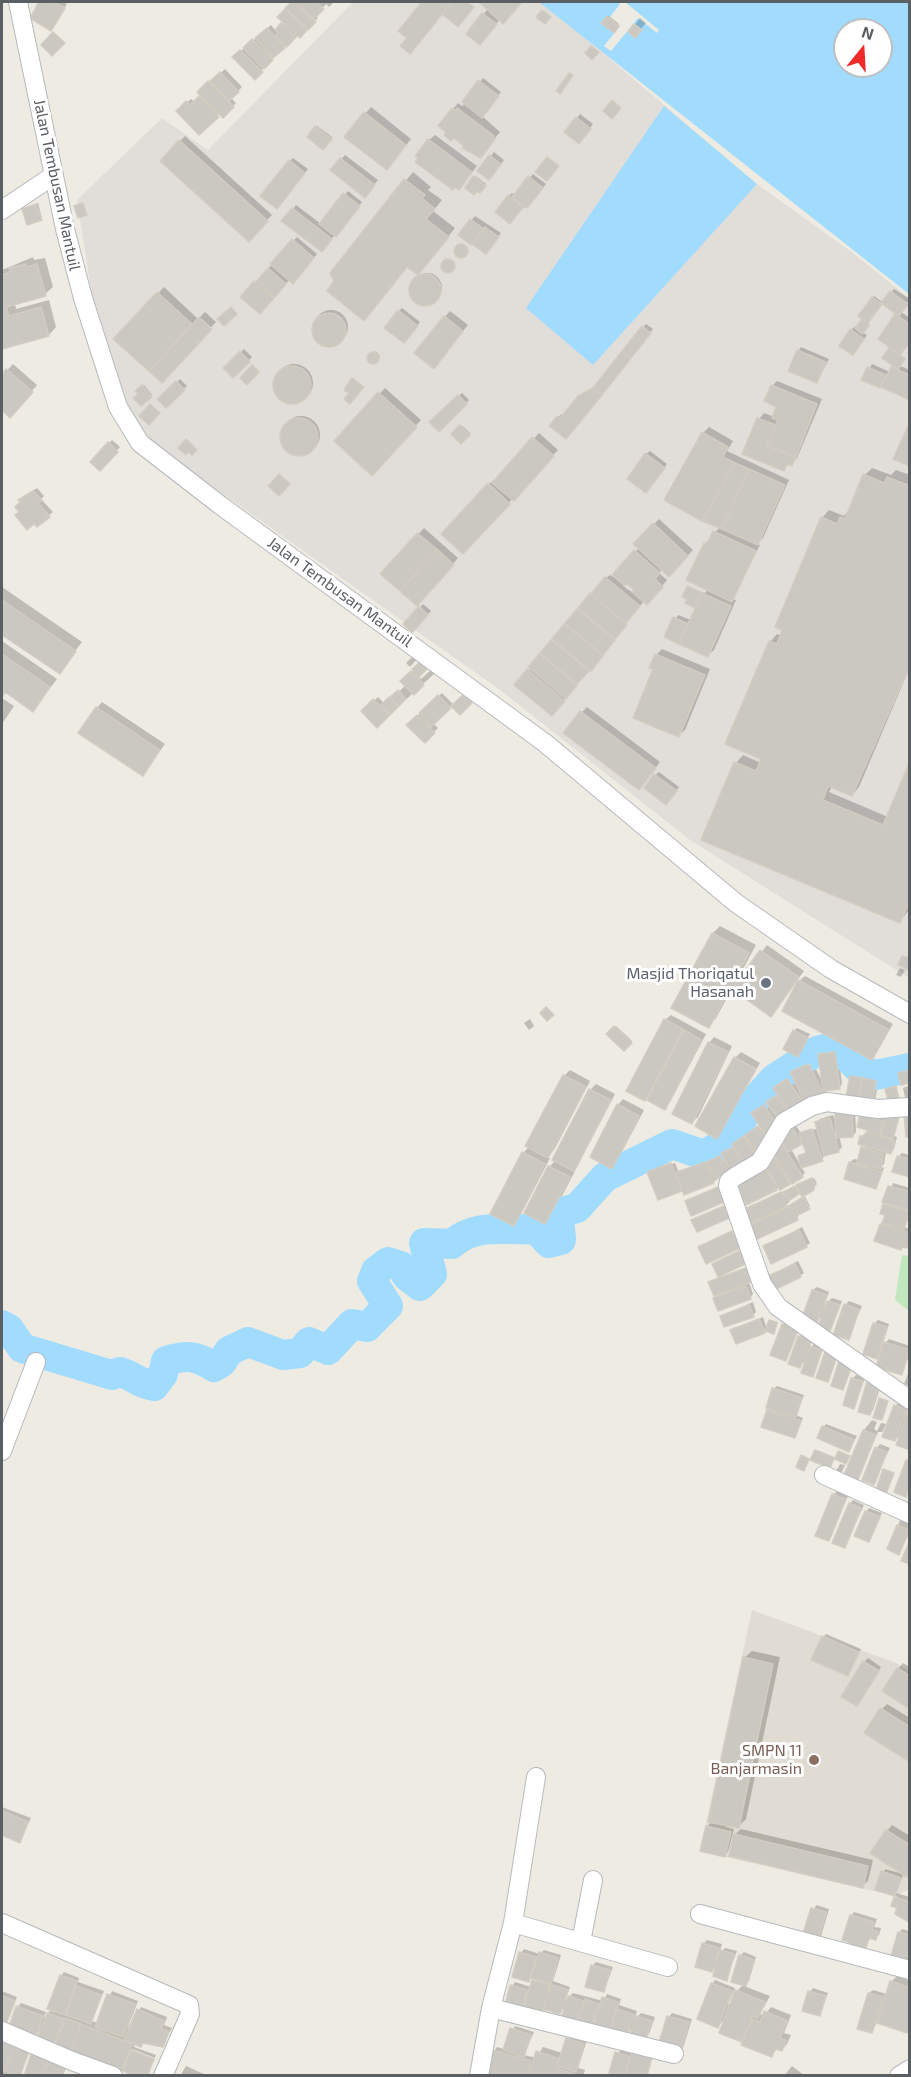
<!DOCTYPE html>
<style>
body{margin:0}
#map{position:relative;width:911px;height:2077px;overflow:hidden;background:#eeebe2;font-family:"Exo 2",sans-serif}
canvas{display:block}
.frame{position:absolute;inset:0;border:3px solid #5a5f64;pointer-events:none}
.north{position:absolute;left:833px;top:18px;width:60px;height:60px;box-sizing:border-box;background:#fff;border:2px solid #bdbfc1;border-radius:50%;rotate:18deg;font-size:16px;font-weight:700;line-height:24px;text-align:center;color:#5a5f64}
.north::after{content:'';display:block;margin:auto;width:21px;height:27px;background:#ee2b28;clip-path:polygon(50% 0,100% 100%,50% 72%,0 100%)}
</style>
<div id="map">
<canvas width="911" height="2077"></canvas>
<div class="frame"></div>
<div class="north">N</div>
</div>
<script>
const c = document.querySelector('canvas').getContext('2d');
c.lineJoin = 'round';
function fillPath(path, color) {
  c.fillStyle = color;
  c.fill(path, 'evenodd');
}
function trace(path, color, width, dash) {
  c.strokeStyle = color;
  c.lineWidth = width;
  c.lineCap = dash ? 'butt' : 'round';
  c.setLineDash(dash || []);
  c.stroke(path);
}
function write(font, color, halo, rows, align = 'center') {
  c.font = font + ' "Exo 2",sans-serif';
  c.lineWidth = 6;
  c.setLineDash([]);
  c.textBaseline = 'middle';
  c.strokeStyle = halo;
  c.fillStyle = color;
  for (const [text, x, y, turn = 0] of rows) {
    c.save();
    c.translate(x, y);
    c.rotate((+turn || 0) * Math.PI / 180);
    c.textAlign = isNaN(turn) ? turn : align;
    if (halo) c.strokeText(text, 0, 0);
    c.fillText(text, 0, 0);
    c.restore();
  }
}
const industrial = new Path2D(`
 M353 2H543L757 184 853 253 909 298V978L690 840 500 690 151 443 128 414 93 301 77 200 162 118 208 150Z`);
const education = new Path2D(`
 M752 1610 896 1663 909 1670V1889L895 1896 700 1851Z`);
const green = new Path2D(`
 M902 1255 909 1256V1311L895 1300Z`);
const water = new Path2D(`
 M539 2H909V294ZM845 30H881V66H845Z
 M664 106 757 184 593 365 526 308Z`);
const pier = new Path2D(`
 M617 2H625L659 30 657 33 638 18 611 51 604 46 620 26 609 18 620 4Z`);
const shadow = new Path2D(`
 M41 2H64L67 4 54 25 32 17Z
 M294 2H334L329 7 326 4 316 16 318 18 275 55 255 78 234 57 271 25 276 31 285 22 279 16Z
 M424 2H465L472 7 443 13 409 38 401 31Z
 M481 2H521L506 18 500 19 484 40 468 33 488 9Z
 M609 16 619 24 613 31 603 23Z
 M640 18 646 23 635 36 630 31Z
 M225 69 242 87 231 98 236 103 223 116 220 113 199 133 178 111 191 99 195 102 202 95 199 92Z
 M483 78 501 92 482 116 500 132 481 156 466 145 453 109 458 103 462 106 465 103Z
 M371 107 411 139 392 163 346 136Z
 M580 114 593 124 582 139 577 118Z
 M317 126 332 137 323 148 309 136Z
 M435 135 477 166 459 188 429 140Z
 M185 136 272 215 249 239 162 160Z
 M494 152 504 160 493 175 479 171Z
 M345 155 378 180 368 192 332 170Z
 M293 158 308 169 280 204 290 161Z
 M413 172 431 187 428 190 442 200 433 211 455 228 425 265H408L336 281 331 273Z
 M533 174 546 184 514 218 509 196 512 193 515 195Z
 M475 176 486 184 480 191 467 187Z
 M348 191 362 202 325 247 293 209 296 205 321 224Z
 M38 203 42 218 41 219 24 209Z
 M475 216 501 233 486 252 460 234Z
 M297 237 317 254 296 278 290 279 260 312 242 297Z
 M462 244 468 249 461 256 456 251Z
 M33 257 34 260 45 258 53 287 45 294 15 303 16 309 49 300 56 327 49 335 2 348V270Z
 M449 259 455 264 448 271 443 267Z
 M412 288a15 15 0 1 1 30 0a15 15 0 1 1-30 0Z
 M164 287 198 319 205 312 216 322 162 381 115 339Z
 M894 289 910 299 901 312 910 318V341L899 354 905 358 900 366 910 370V399L863 380 872 364 890 372 894 365 890 349 892 347 880 338 898 313 891 292Z
 M874 296 882 302 867 322 869 324 862 332 867 335 857 350 851 330 864 319 860 315Z
 M402 308 420 322 407 338 399 311Z
 M314 327a17 17 0 1 1 34 0a17 17 0 1 1-34 0Z
 M450 311 468 325 439 361 445 317Z
 M646 324 653 329 570 434 558 417 562 414 564 416 583 393 597 385Z
 M801 347 829 359 817 381 798 351Z
 M244 349 252 357 233 376 225 368Z
 M368.5 357a5.5 5.5 0 1 1 11 0a5.5 5.5 0 1 1-11 0Z
 M13 364 37 385 10 416 2 408V376Z
 M275 383a19 19 0 1 1 38 0a19 19 0 1 1-38 0Z
 M180 379 187 386 166 406 160 399Z
 M777 381 822 399 797 458 783 469 759 419 764 413 774 417 778 406 772 386Z
 M144 385 152 395 141 404 137 391Z
 M385 388 421 420 378 468 336 441Z
 M462 393 469 400 439 429 431 422Z
 M282 435a19 19 0 1 1 38 0a19 19 0 1 1-38 0Z
 M461 425 470 433 461 442 453 434Z
 M709 427 733 441 727 451 789 480 763 538 757 544 760 545 733 599 736 600 714 650 708 655 666 637 678 615 691 620 700 601 695 606 689 598 688 587 705 593 708 589 705 544 720 527 703 433Z
 M539 433 558 450 463 552 489 484 495 479 496 480Z
 M112 440 120 447 100 469 92 462Z
 M650 451 667 464 650 488 646 454Z
 M872 468 891 475 896 470 910 475V667L859 787 852 795 832 786 829 792 888 817 910 765V909L900 921 736 763 743 755 761 763 770 642 777 634 782 636 822 518 829 510 844 516 849 510 865 475Z
 M37 488 44 496 41 499 53 512 37 525 21 511 20 500Z
 M659 519 693 550 669 575 662 569 659 573 667 580 652 598 644 601 555 711 516 685 606 578 610 575 613 577 639 548 635 544ZM627 582 636 590 633 593 623 586Z
 M424 528 458 558 423 599 382 574Z
 M2 587 82 642 59 672 2 633Z
 M423 604 431 611 412 630 405 624Z
 M2 641 57 679 33 710 6 691 2 695Z
 M662 649 710 669 685 730 679 735 655 668 656 655Z
 M415 654 418 658 410 667 406 663Z
 M422 662 427 667 418 676 421 679 431 670 434 674 377 726 363 711 378 697 384 703 392 698 406 685 402 681Z
 M442 693 454 705 465 694 472 701 460 713 452 705 433 723 438 728 425 741 408 725Z
 M2 698 14 706 2 724Z
 M102 702 165 744 143 774 97 708Z
 M587 707 660 762 644 783 582 712Z
 M659 772 679 787 669 799 655 775Z
 M720 926 756 945 716 1018 708 1026 713 933Z
 M767 945 804 971 771 1015 734 989Z
 M900 968 905 970 901 977 896 975Z
 M805 976 893 1024 872 1058 799 981Z
 M671 1015 706 1034 670 1102 664 1108 652 1091 645 1099 665 1020Z
 M530 1019 534 1026 529 1030 524 1023Z
 M616 1026 632 1041 624 1049 608 1034Z
 M797 1028 810 1034 798 1055 794 1031Z
 M714 1037 732 1046 698 1117 692 1122 709 1043Z
 M838 1049 842 1084 839 1088 826 1090 827 1094 760 1153 713 1182 659 1198 649 1172 651 1170 675 1163 678 1171 724 1155 735 1146 734 1144 737 1140 761 1124 757 1109 779 1094 778 1085 794 1075 792 1072 796 1069 812 1061 823 1083 820 1055 823 1051Z
 M741 1052 760 1063 717 1137 735 1058Z
 M570 1070 590 1081 554 1150 547 1157 550 1158 519 1218 514 1224 523 1153 530 1146 564 1076Z
 M855 1073 879 1077 875 1101 847 1102 851 1077Z
 M596 1084 615 1094 551 1217 545 1222 526 1212 549 1167 556 1160 590 1090Z
 M910 1085V1101L906 1102 903 1088Z
 M623 1099 644 1110 617 1161 612 1167 618 1105Z
 M855 1108 856 1132 853 1136H839L842 1147 838 1151 825 1154 822 1160 799 1156 807 1152 803 1140 791 1149 805 1173 802 1176 776 1189 739 1186 768 1168 770 1162 777 1158 780 1135 802 1122 796 1126 801 1133 820 1128 816 1122 820 1119 833 1115 837 1123Z
 M862 1115 899 1116 894 1136 897 1137 894 1149 890 1153 886 1151 884 1164 881 1167 884 1168 876 1187 846 1178 850 1162 854 1159 859 1160 866 1145 861 1137 870 1129Z
 M902 1153 910 1155V1176L898 1157Z
 M814 1178 817 1183 813 1185 815 1188 804 1195 810 1206 799 1213 797 1219 750 1226 758 1218 747 1223 745 1208ZM801 1191 804 1197 782 1209 790 1201 789 1199Z
 M893 1183 910 1188V1216L904 1227 910 1229 907 1247 881 1225 887 1214 885 1205Z
 M722 1185 727 1197 724 1201 687 1202Z
 M728 1204 732 1213 728 1217 693 1220Z
 M802 1227 810 1243 806 1246 765 1247Z
 M745 1248 719 1275 720 1277 744 1268 753 1294 750 1298H715L722 1291 710 1283 719 1277 713 1265Z
 M798 1261 804 1273 800 1276 767 1277Z
 M817 1287 829 1292 824 1306 832 1298 842 1301 829 1333 824 1314 817 1321 813 1290Z
 M849 1301 862 1306 848 1338 845 1305Z
 M753 1302 756 1312 753 1315 722 1316Z
 M763 1317 767 1329 771 1320 778 1322 775 1331 732 1330Z
 M878 1320 889 1324 882 1346 889 1339 910 1346V1354L901 1373 883 1350 876 1357 874 1324Z
 M787 1321 800 1326 786 1360 783 1325Z
 M803 1333 813 1336 808 1351 814 1344 824 1347 813 1375 807 1359 800 1366 798 1338Z
 M830 1350 839 1352 828 1380 826 1353Z
 M840 1362H854L843 1388Z
 M910 1368V1386L904 1384Z
 M856 1375 865 1378 854 1407 852 1379Z
 M883 1378 873 1410 869 1414 860 1411Z
 M777 1386 804 1395 796 1415 803 1418 795 1436 768 1411 771 1408 773 1389Z
 M899 1403 909 1406 906 1417 910 1413 903 1432 895 1440V1406Z
 M872 1420 877 1422 874 1429 877 1431 881 1423 886 1424 882 1432H878L856 1481 845 1476 864 1430Z
 M826 1424 857 1436 849 1450 823 1427Z
 M880 1444 890 1448 873 1483 877 1448Z
 M817 1450 834 1457 831 1465 816 1451Z
 M840 1464 845 1465 840 1476 834 1475Z
 M837 1491 848 1496 828 1539 833 1495Z
 M853 1500 864 1505 845 1546 850 1504Z
 M869 1508 882 1513 869 1541 866 1512Z
 M902 1514 910 1516V1532L899 1553 898 1526Z
 M826 1634 861 1649 848 1675 823 1637Z
 M752 1651 780 1657 746 1819 738 1827 726 1824V1827L734 1829 728 1852 724 1855 707 1827 712 1821 744 1658Z
 M868 1658 881 1667 857 1705 864 1662Z
 M903 1663 910 1667V1707L898 1669Z
 M887 1704 910 1718V1760L882 1709Z
 M2 1807 31 1818 20 1841 2 1834Z
 M892 1825 910 1836V1877L904 1873 896 1893 910 1897 909 1920 898 1907 895 1898 897 1896 877 1889 885 1869 903 1874 887 1831Z
 M741 1829 873 1860 868 1881 862 1886 732 1837Z
 M816 1905 829 1909 820 1940 803 1939Z
 M854 1912 877 1919 874 1927 881 1928 879 1935 875 1938 871 1937 865 1947 851 1916Z
 M902 1929 910 1931V1960L899 1933Z
 M707 1940 722 1944 719 1954 725 1948 737 1951 726 1979 718 1965 712 1971 703 1944Z
 M524 1949 540 1954 544 1950 561 1955 553 1981 570 1987 565 2001 573 1993 603 2001 607 1994 621 1999 619 2005 637 2011 634 2020 641 2013 655 2017 649 2034 646 2037 634 2026 627 2034 579 2020 575 2025 567 2005 559 2013 523 2006 512 1986 515 1982 531 1987 534 1975 528 1980 521 1953Z
 M744 1952 756 1957 749 1981 744 1986 770 1996 760 2014 764 2016 771 2007 791 2015 784 2033 791 2035 787 2044 782 2050 778 2048 771 2056 721 2033 726 2018 718 2026 712 1984 715 1980 735 1988 728 2004 731 2006 737 1991 744 1984 740 1956Z
 M596 1962 613 1967 604 1991 592 1966Z
 M64 1972 79 1978 78 1982 104 1991 92 2021 98 2023 112 1991 138 2001 128 2027 130 2028 141 2007 167 2017 164 2025 172 2028 162 2046 144 2041 135 2043 134 2047 156 2055 155 2058 132 2049V2052L154 2060 148 2076H140L127 2064 121 2070 60 2037 53 2044 43 2027 35 2035 18 2007 21 2003 46 2012 43 2018 52 2009 61 1976Z
 M897 1976 910 1981V2028L907 2031 877 2022 872 2032 859 2028 869 1993 873 1990 887 1994 891 1982Z
 M813 1988 828 1993 819 2014 810 1992Z
 M2 1991 17 1997 6 2021 2 2019Z
 M672 2013 692 2019 683 2048 680 2051 669 2017Z
 M515 2026 534 2032 524 2055 536 2058 543 2047 562 2053 571 2036 587 2040 578 2068 585 2070 583 2076H486L494 2051 497 2047 504 2049Z
 M2 2036 31 2047 20 2076H2Z
 M620 2050 633 2053 645 2076H625L611 2072Z
 M36 2052 68 2061 63 2076H25Z
 M186 2066 208 2076H180Z
 M792 2066 805 2076H784Z`);
const river = new Path2D(`
 M2 1325 9 1329 22 1348 112 1375 120 1372C135 1376 136 1383 154 1386L163 1374 166 1361C186 1355 196 1355 214 1367L222 1362 229 1351 248 1342 283 1355 300 1353 309 1342 328 1350 352 1324 367 1327 388 1306 372 1281 376 1271 388 1262 401 1266 407 1276 420 1286 432 1274 424 1243 452 1244C476 1222 507 1231 536 1229L549 1243 561 1240 559 1213 577 1208 605 1177 672 1144 704 1155 733 1138 748 1108 774 1079 817 1051 828 1048 839 1049 858 1068 875 1075 910 1068`);
const building = new Path2D(`
 M39 2H53L65 8 51 31 30 18Z
 M292 2 316 22 308 30 285 8Z
 M295 2H316L324 9 314 19Z
 M422 2H452L410 54 400 46 407 38 398 31Z
 M452 2H467L474 7 458 27 442 14Z
 M479 2H522L503 24Z
 M285 9 307 30 300 38 277 17Z
 M542 10 551 17 545 24 536 17Z
 M482 13 497 24 480 45 466 34Z
 M607 16 619 26 614 33 601 23Z
 M281 23 296 37 287 47 275 36 278 33 275 30Z
 M634 24 642 30 635 38 628 32Z
 M267 28 285 48 273 58 255 38Z
 M53 32 65 43 52 56 41 45Z
 M252 39 273 60 264 69 243 48Z
 M591 46 599 52 592 60 585 53Z
 M240 50 263 72 255 80 232 57Z
 M220 72 239 92 229 101 210 81Z
 M569 73 573 75 560 94 556 91Z
 M478 80 499 96 482 118 462 102Z
 M208 81 234 107 223 118 197 92Z
 M199 96 219 117 199 135 176 111 186 101 190 105Z
 M612 100 621 108 612 119 603 111Z
 M452 108 455 111 457 108 493 135 495 139 481 158 462 148 464 146 454 138 451 141 444 135 446 132 438 126Z
 M364 112 406 145 387 170 344 137Z
 M576 117 591 129 579 144 564 132Z
 M315 126 332 139 323 150 307 137Z
 M428 139 472 172 459 190 455 187 453 190 415 162 418 158 415 156Z
 M179 140 268 221 249 242 160 161Z
 M489 155 501 164 489 180 477 171Z
 M547 157 559 166 547 181 535 172Z
 M340 158 375 185 365 198 330 170Z
 M289 160 305 173 277 209 260 196Z
 M473 176 486 186 480 193 477 191 474 195 465 188Z
 M528 176 543 188 527 208 512 197Z
 M404 179 425 195 422 198 435 209 426 219 449 237 418 275 407 267 364 321 327 291 334 281 330 273Z
 M343 193 360 206 336 237 319 224Z
 M508 195 523 207 510 224 495 212Z
 M83 203 87 215 78 218 74 206Z
 M36 204 42 220 27 225 22 209Z
 M292 208 332 239 322 252 281 221Z
 M470 219 484 229 471 245 458 235Z
 M485 227 499 237 486 254 472 244Z
 M292 239 314 258 293 284 270 264Z
 M454 251a7 7 0 1 1 14 0a7 7 0 1 1-14 0Z
 M441 266a7 7 0 1 1 14 0a7 7 0 1 1-14 0Z
 M26 264 27 267 37 264 46 296 6 307 9 316 41 307 49 336 2 349V275L10 272 9 268Z
 M268 268 286 284 275 297 257 281Z
 M409 290a16 16 0 1 1 32 0a16 16 0 1 1-32 0Z
 M254 281 274 298 260 314 240 297Z
 M890 291 908 304 899 316 881 303Z
 M157 292 192 324 149 371 113 339Z
 M872 297 882 304 868 323 858 316Z
 M231 307 237 314 224 326 217 319Z
 M398 310 418 326 404 343 384 328Z
 M312 330a17 17 0 1 1 34 0a17 17 0 1 1-34 0Z
 M895 314 910 324V342L900 355 878 339Z
 M444 316 463 331 434 369 414 353Z
 M199 317 212 329 162 383 149 371Z
 M861 320 869 326 862 334 855 328Z
 M642 326 651 333 631 358 622 351Z
 M850 329 864 339 853 355 839 346Z
 M889 348 905 359 898 370 882 358Z
 M797 350 826 362 817 383 788 371Z
 M240 351 250 362 233 378 223 368Z
 M622 351 631 358 602 395 593 388Z
 M367 358a6 6 0 1 1 12 0a6 6 0 1 1-12 0Z
 M252 365 259 372 247 385 240 378Z
 M273 385a19 19 0 1 1 38 0a19 19 0 1 1-38 0Z
 M867 367 886 375 880 388 861 380Z
 M891 367 910 375V400L881 387Z
 M6 369 33 392 10 418 2 410V374Z
 M352 378 364 387 350 404 344 399 349 393 344 390Z
 M176 381 185 390 166 408 157 399Z
 M142 385 152 397 141 406 133 398 138 394 135 391Z
 M771 385 817 404 796 457 767 446 778 420 772 418 776 407 764 401Z
 M593 388 602 395 566 439 549 426 557 416 560 418 578 396Z
 M378 392 417 427 372 476 334 441Z
 M458 395 467 404 439 432 429 422Z
 M150 404 160 413 149 425 139 416Z
 M280 437a19 19 0 1 1 38 0a19 19 0 1 1-38 0Z
 M757 418 776 425 767 446 796 457 792 466 787 464 784 471 742 454Z
 M910 422V466L893 459Z
 M459 425 470 435 461 444 451 434Z
 M702 432 728 447 723 457 735 463 702 521 664 500Z
 M532 437 554 456 514 501 492 483Z
 M186 439 197 450 192 455 188 452 186 455 178 448Z
 M108 442 118 452 100 471 90 462Z
 M645 453 665 468 646 493 627 479Z
 M735 463 749 469 722 529 702 521Z
 M749 469 785 485 758 545 722 529Z
 M279 474 290 484 279 496 268 486Z
 M863 474 884 483 887 477 910 486V665L852 796 828 786 823 800 883 825 910 761V901L900 923 701 840 734 762 756 771 761 759 725 744 769 641 777 644 782 630 775 627 821 517 837 524 840 517 845 519Z
 M488 483 510 504 463 554 441 534Z
 M33 491 42 500 38 503 50 517 37 527 34 524 27 530 15 515 19 512 15 507 20 502 18 500Z
 M653 523 688 556 669 577 633 544Z
 M713 531 756 551 732 602 686 580 704 543 707 544Z
 M417 533 437 549 400 591 380 574Z
 M437 549 454 565 417 606 400 591Z
 M634 550 660 573 655 579 663 587 647 605 632 592 634 590 627 584 625 586 612 575Z
 M605 577 640 606 626 623 591 594Z
 M687 586 702 593 695 608 685 603 687 599 682 597Z
 M590 593 627 625 615 639 578 608Z
 M702 593 731 606 708 657 679 644Z
 M2 600 76 651 60 674 2 635Z
 M419 606 428 615 412 633 403 624Z
 M577 609 615 640 603 655 565 623Z
 M673 617 688 624 679 644 664 637Z
 M564 624 603 656 591 671 552 639Z
 M551 640 589 671 577 684 540 653Z
 M2 654 50 687 33 712 5 692 2 697Z
 M539 654 577 685 566 699 528 667Z
 M655 654 705 675 679 737 633 718 653 669 649 668Z
 M420 662 427 669 419 677 412 669Z
 M527 669 565 701 552 716 514 685Z
 M411 671 424 685 414 695 400 681Z
 M398 690 406 699 399 706 390 697Z
 M438 695 451 708 431 727 419 713Z
 M463 695 472 703 460 715 451 706Z
 M389 697 398 707 390 715 381 705Z
 M373 699 389 716 377 728 361 711Z
 M96 707 160 750 143 776 78 733Z
 M580 711 656 768 639 790 563 733Z
 M417 715 435 733 425 743 406 725Z
 M654 774 677 791 666 805 644 788Z
 M712 933 749 953 709 1028 671 1008Z
 M760 950 799 977 771 1017 732 989Z
 M902 956 910 958V970L898 965Z
 M798 980 889 1030 872 1060 782 1011Z
 M546 1007 554 1015 547 1021 540 1013Z
 M664 1019 683 1029 645 1101 626 1091Z
 M614 1026 632 1043 624 1051 606 1034Z
 M684 1030 701 1040 665 1110 647 1100Z
 M793 1030 808 1038 798 1057 783 1049Z
 M708 1042 728 1052 692 1124 672 1114Z
 M835 1052 840 1089 823 1091 818 1054Z
 M734 1057 756 1069 717 1139 695 1126Z
 M809 1064 825 1098 807 1107 790 1072Z
 M910 1070V1083L901 1085 898 1073Z
 M563 1075 586 1087 548 1158 525 1146Z
 M850 1076 862 1078 857 1105 845 1103Z
 M863 1078 876 1081 872 1106 858 1104Z
 M787 1079 806 1106 792 1116 773 1088Z
 M896 1086 899 1100 889 1103 885 1089Z
 M589 1089 611 1100 574 1171 552 1160Z
 M776 1096 790 1116 780 1122 766 1102Z
 M617 1104 639 1116 612 1169 590 1157Z
 M764 1105 779 1128 767 1136 751 1113Z
 M852 1111 853 1137 836 1138 835 1112Z
 M910 1112V1136L906 1137 904 1113Z
 M860 1114 883 1121 880 1134 857 1127Z
 M887 1114 899 1117 893 1139 881 1135Z
 M830 1118 839 1152 824 1156 815 1122Z
 M758 1126 770 1142 756 1152 745 1135Z
 M791 1126 802 1144 788 1152 778 1134Z
 M812 1129 823 1161 801 1168 798 1156 806 1153 799 1133Z
 M866 1132 895 1141 891 1154 858 1144 860 1136 864 1137Z
 M744 1136 757 1158 746 1165 732 1144Z
 M781 1143 803 1177 792 1184 770 1149Z
 M734 1147 743 1166 732 1174 721 1153Z
 M861 1147 883 1154 881 1169 857 1163Z
 M522 1152 545 1164 514 1226 490 1214Z
 M720 1156 729 1173 715 1179 707 1162Z
 M897 1156 910 1159V1177L892 1172Z
 M774 1159 790 1184 780 1190 764 1165Z
 M706 1162 714 1183 684 1195 675 1173Z
 M849 1162 882 1172 876 1189 844 1179Z
 M671 1163 682 1191 658 1200 647 1172Z
 M548 1166 570 1177 545 1224 524 1213Z
 M764 1170 768 1172 777 1190 746 1205 737 1186Z
 M812 1178 816 1185 812 1187 814 1190 802 1197 796 1185Z
 M795 1186 799 1194 788 1201 783 1193Z
 M888 1186 910 1192V1211L882 1202Z
 M718 1187 724 1202 691 1216 685 1201Z
 M781 1192 787 1206 746 1225 740 1212Z
 M803 1197 810 1209 798 1215 792 1204Z
 M883 1204 909 1212 904 1229 882 1223 885 1215 880 1214Z
 M724 1206 729 1218 697 1232 691 1220Z
 M791 1206 798 1220 755 1240 748 1226Z
 M880 1224 910 1233 908 1248 902 1247 901 1250 874 1241Z
 M799 1230 807 1247 771 1264 763 1246Z
 M732 1231 740 1248 706 1264 698 1247Z
 M741 1250 747 1263 718 1277 712 1264Z
 M795 1264 801 1277 772 1291 766 1277Z
 M746 1268 751 1282 714 1296 708 1282Z
 M746 1286 751 1299 718 1311 713 1298Z
 M812 1290 827 1295 817 1323 802 1318Z
 M827 1301 840 1305 829 1334 817 1330Z
 M844 1304 859 1310 849 1340 833 1335Z
 M749 1305 754 1317 724 1327 720 1316Z
 M759 1319 765 1333 736 1344 730 1330Z
 M769 1320 777 1323 774 1334 765 1331Z
 M873 1323 887 1327 877 1359 863 1354Z
 M782 1324 798 1330 786 1361 770 1355Z
 M798 1336 810 1340 800 1368 788 1364Z
 M884 1342 909 1350 902 1375 876 1367Z
 M810 1346 822 1350 813 1377 801 1373Z
 M825 1352 837 1356 828 1382 816 1378Z
 M839 1361 852 1365 843 1390 831 1386Z
 M851 1378 863 1381 854 1409 843 1405Z
 M868 1378 880 1382 870 1415 858 1412Z
 M772 1388 802 1398 796 1417 766 1408Z
 M879 1398 888 1401 882 1420 873 1418Z
 M894 1405 907 1410 895 1441 882 1437Z
 M767 1410 801 1421 795 1438 761 1427Z
 M909 1411 910 1412V1450L896 1445Z
 M822 1426 854 1440 849 1452 817 1438Z
 M863 1430 876 1435 857 1482 843 1477Z
 M875 1447 887 1452 874 1485 862 1480Z
 M815 1450 834 1458 830 1468 810 1460Z
 M838 1451 850 1456 846 1464 835 1459Z
 M801 1455 809 1459 804 1471 796 1467Z
 M906 1460 910 1461V1486L906 1497 894 1492Z
 M883 1469 894 1473 886 1494 876 1490Z
 M832 1494 846 1499 829 1541 815 1536Z
 M849 1503 861 1508 845 1548 832 1543Z
 M865 1511 880 1517 869 1542 854 1536Z
 M897 1525 909 1530 899 1555 887 1549Z
 M910 1540V1564L901 1561Z
 M822 1636 859 1652 848 1676 811 1660Z
 M743 1657 773 1664 739 1828 708 1822Z
 M863 1661 879 1671 857 1706 841 1697Z
 M897 1668 910 1676V1709L882 1691Z
 M880 1708 910 1727V1762L864 1733Z
 M2 1811 28 1822 20 1843 2 1835Z
 M706 1826 731 1832 725 1857 700 1851Z
 M886 1830 910 1845V1879L870 1853Z
 M734 1834 868 1866 863 1888 729 1856Z
 M881 1871 901 1878 895 1896 875 1890Z
 M894 1897 910 1902 909 1922 895 1914 897 1908 891 1906Z
 M811 1908 826 1912 817 1945 801 1940Z
 M850 1915 874 1922 872 1930 878 1932 876 1940 869 1938 866 1948 848 1946 849 1942 842 1940Z
 M898 1932 910 1935V1961L891 1956Z
 M702 1943 719 1948 712 1972 695 1967Z
 M720 1950 734 1954 727 1981 713 1976Z
 M519 1952 536 1957 529 1982 512 1977Z
 M539 1952 558 1958 551 1984 531 1978Z
 M739 1955 754 1960 746 1986 731 1982Z
 M591 1965 610 1970 604 1992 585 1987Z
 M60 1975 77 1981 65 2015 47 2009Z
 M532 1980 550 1985 542 2013 523 2008Z
 M890 1981 910 1988V2031L907 2033 877 2023Z
 M711 1983 732 1991 718 2028 697 2019Z
 M510 1985 527 1990 522 2010 505 2005Z
 M552 1985 568 1990 560 2014 543 2009Z
 M76 1986 101 1995 91 2024 66 2015Z
 M735 1990 765 2002 758 2018 752 2016 742 2042 719 2033Z
 M808 1991 826 1996 820 2016 802 2011Z
 M868 1993 883 1997 872 2033 857 2029Z
 M107 1994 135 2004 123 2037 95 2027Z
 M2 1996 15 2001 7 2022 2 2020Z
 M568 1996 584 2001 575 2027 560 2022Z
 M602 1997 619 2003 609 2031 593 2025Z
 M585 1999 599 2004 592 2025 578 2021Z
 M16 2006 43 2016 36 2037 9 2027Z
 M137 2009 164 2021 161 2029 169 2032 163 2047 143 2043 141 2047 124 2040Z
 M617 2009 634 2015 627 2036 610 2030Z
 M764 2011 787 2021 780 2038 786 2041 782 2051 775 2049 772 2057 741 2045 752 2019 760 2022Z
 M47 2013 64 2019 53 2045 37 2039Z
 M636 2016 652 2021 646 2039 630 2034Z
 M667 2016 689 2022 680 2053 658 2046Z
 M65 2018 81 2024 71 2052 55 2046Z
 M81 2024 132 2044 121 2072 71 2052Z
 M510 2028 531 2035 524 2057 503 2050Z
 M566 2038 584 2044 576 2072 557 2066Z
 M2 2040 14 2045 4 2071 2 2070Z
 M14 2045 29 2051 20 2076 4 2071Z
 M131 2050 154 2059 147 2076H136L123 2071Z
 M492 2050 531 2061 527 2076H485Z
 M536 2051 559 2059 556 2068 580 2076H529Z
 M632 2051 652 2057 647 2076H625Z
 M615 2052 630 2057 624 2076 609 2073Z
 M31 2054 47 2060 42 2076H24Z
 M49 2058 65 2064 62 2076H42Z`);
const minor = new Path2D(`
 M18 2 65 229 83 298 118 407 140 443 220 505 545 743 736 903 831 969 910 1014
 M2 210 54 175
 M910 1107 878 1109 827 1102 812 1106 784 1122 760 1162 736 1176 729 1181 728 1186 762 1284 778 1307 910 1400
 M2 1451 36 1362
 M824 1475 910 1514
 M700 1914 910 1970
 M2 1923 189 2005 190 2014 163 2076
 M513 1923 668 1967
 M581 1942 593 1880
 M491 2008 674 2054
 M2 2031 72 2061 113 2076
 M479 2076 491 2008 513 1923 536 1777
 M899 2076 910 2069`);
const markers = [
 [766,983,6,"#6b7280"],
 [814,1760,6,"#8d6e63"]
];
const streetNames = [
 ["Jalan Tembusan Mantuil",57,185,78],
 ["Jalan Tembusan Mantuil",340,592,36]
];
const worshipNames = [
 ["Masjid Thoriqatul",754,974],
 ["Hasanah",754,992]
];
const educationNames = [
 ["SMPN 11",802,1751],
 ["Banjarmasin",802,1769]
];
fillPath(industrial, '#e1deda');
fillPath(education, '#e0dcd3');
fillPath(green, '#c0e7be');
fillPath(water, '#a1dcff');
fillPath(pier, '#eeebe2');
fillPath(shadow, '#0003');
trace(river, '#a1dcff', 30);
fillPath(building, '#cbc7c1');
trace(building, '#d3ccc0', 1.5);
trace(minor, '#b5b9bd', 20);
trace(minor, '#fff', 18);
for (const [x, y, r, color] of markers) {
  const dot = new Path2D();
  dot.arc(x, y, r, 0, 2 * Math.PI);
  c.fillStyle = color;
  c.fill(dot);
  trace(dot, '#fff', 2);
}
write('16px', '#5a5f64', '#fff', streetNames);
write('16px', '#5b616d', '#fff', worshipNames, 'right');
write('16px', '#785e54', '#fff', educationNames, 'right');
</script>
